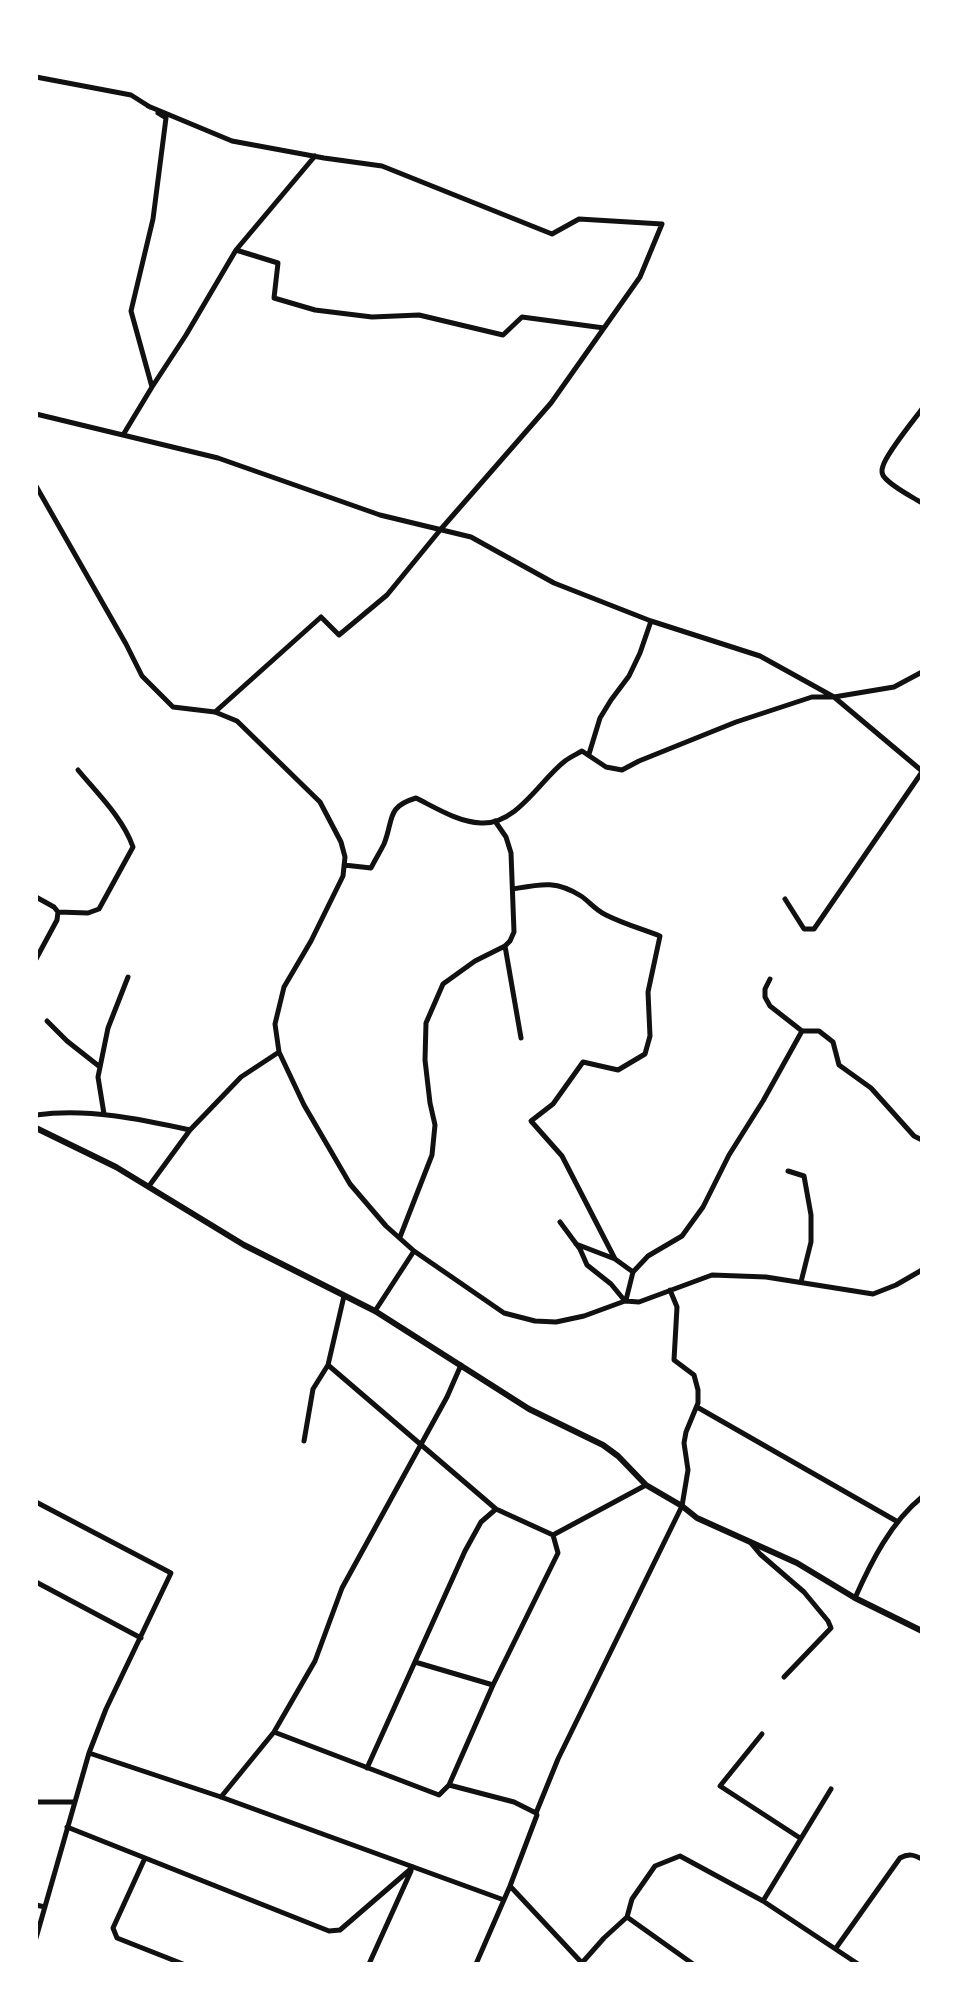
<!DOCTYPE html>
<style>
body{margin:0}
#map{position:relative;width:958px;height:2000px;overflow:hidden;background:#fff;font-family:Quicksand,sans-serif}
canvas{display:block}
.frame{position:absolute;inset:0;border:38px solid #fff;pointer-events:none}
</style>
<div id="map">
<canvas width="958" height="2000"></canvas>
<div class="frame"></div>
</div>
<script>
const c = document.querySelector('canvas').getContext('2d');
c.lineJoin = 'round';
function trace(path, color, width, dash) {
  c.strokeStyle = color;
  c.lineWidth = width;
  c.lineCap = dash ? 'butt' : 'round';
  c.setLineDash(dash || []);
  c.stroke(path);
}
const minor = new Path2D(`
 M36 77 131 95 150 107
 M148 106 232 141 324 158 382 166 552 234 579 219 662 224 640 277 551 403 441 529 387 595 339 635 321 617 215 712
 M236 250 315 156
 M152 387 186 335 236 250 278 263 274 298 315 310 372 317 419 315 503 335 522 317 604 328
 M922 409C913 421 886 454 883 466 881 471 882 475 885 478 894 488 911 496 922 503
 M36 414 218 458 380 515 471 537 554 583 651 621 760 656 834 697 922 771
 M123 435 152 387 131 311 153 219 166 118 158 113
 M36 486 126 644 142 676 173 707 215 712 237 721 320 802 341 842 345 857 343 876 311 941 284 987 275 1024 279 1052 304 1105 350 1184 386 1226 414 1251 504 1313 535 1321 556 1322 584 1316 625 1301 639 1302 712 1275 766 1277 873 1294 896 1285 922 1270
 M589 754 600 718 611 700 629 676 640 653 651 621
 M344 865 371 868C375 860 380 852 384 844 394 819 386 807 416 798 436 808 458 822 481 823 517 825 540 780 565 761 570 757 577 754 582 751L606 767 622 770 639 761 736 722 812 697H834L894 687 922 672
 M513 889C541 884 556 880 581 896 590 902 594 909 606 915 624 924 642 929 660 936L648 992 650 1036 645 1054 618 1070 583 1062 553 1104 531 1121 562 1156 615 1259 576 1244
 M36 897 54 907 58 912 57 920 36 959
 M785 899 804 929H814L922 772
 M58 912 88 913 99 909 133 847C123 818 97 793 78 770
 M505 946 521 1038
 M770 979 765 989V997L770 1006 802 1031H819L833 1042 839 1065 871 1088 914 1136 922 1140
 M47 1021 67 1041 100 1067
 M104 1114 98 1077 108 1028 128 977
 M36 1115C88 1108 140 1119 190 1130
 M788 1171 804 1176 811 1215V1242L801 1282
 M149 1186 190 1130 241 1077 279 1052
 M560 1222 580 1249 587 1265 611 1284 625 1301
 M400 1237 432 1155 435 1125 430 1103 425 1060 426 1023 443 984 475 961 505 946 510 941 514 932 511 853 506 837 495 821
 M615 1259 633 1272 626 1300
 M633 1272 648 1256 682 1236 703 1207 729 1155 763 1101 802 1031
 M375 1311 414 1251
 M328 1365 496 1509 553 1535 646 1485
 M697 1407 898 1522
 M304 1441 313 1389 328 1365 344 1296
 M36 1502 171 1573 106 1709 89 1753 36 1938
 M750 1542 760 1554 804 1592 828 1621 831 1628 784 1677
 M36 1582 141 1638
 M855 1598C871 1562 891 1522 922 1497
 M415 1662 493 1685
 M274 1732 439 1795 449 1785 514 1802 536 1813 537 1815 510 1886 476 1964
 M762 1734 720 1786 800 1838
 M89 1753 221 1797 504 1900
 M367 1768 465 1551 481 1522 496 1509
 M449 1785 493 1685 558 1553 553 1535
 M221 1797 274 1732 315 1661 342 1588 447 1397 461 1365
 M36 1802H74
 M536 1813 558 1759 682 1506 688 1470 684 1443 686 1432 698 1403V1390L694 1375 674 1360 677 1307 670 1290
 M67 1827 329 1931 340 1930 413 1867
 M145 1858 113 1928 117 1938 183 1964
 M510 1886 582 1963
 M763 1901 831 1789
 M36 1905 45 1907
 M627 1917 693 1964
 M836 1948 900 1858C909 1853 914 1855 922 1859
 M369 1964 411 1871
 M581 1964 604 1938 627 1917 632 1899 655 1866 680 1856 763 1901 858 1964`);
const tertiary = new Path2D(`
 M36 1128 116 1167 244 1245 375 1311 529 1409 603 1445 618 1456 646 1485 682 1506 697 1518 797 1563 855 1598 922 1631`);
trace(minor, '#111', 5);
trace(tertiary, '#111', 6);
</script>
